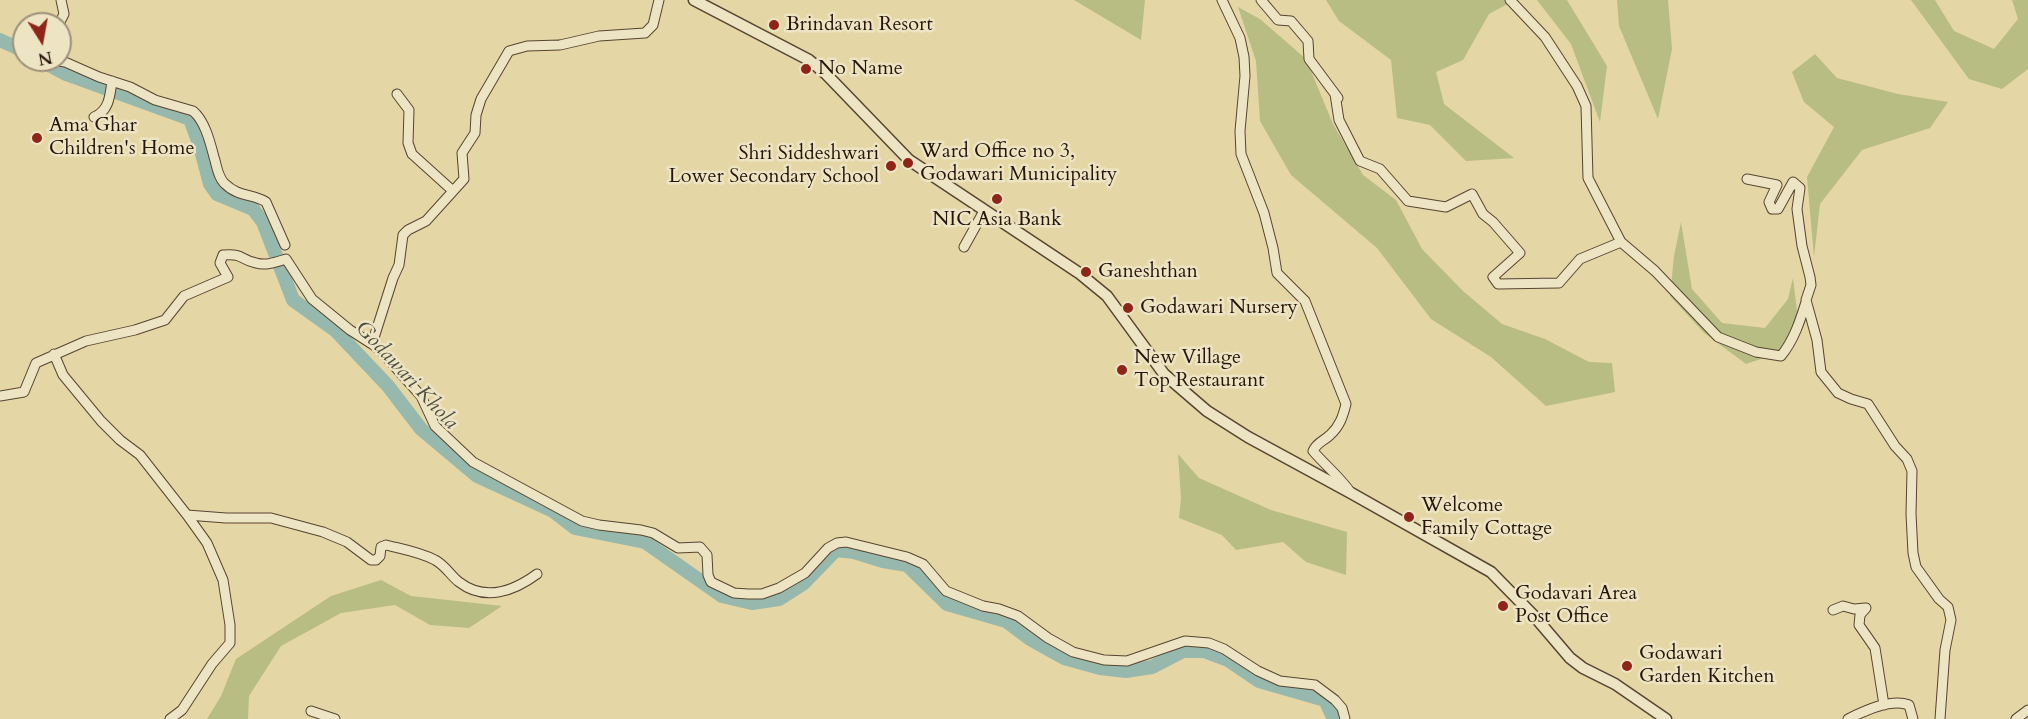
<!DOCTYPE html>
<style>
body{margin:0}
#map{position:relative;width:2028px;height:719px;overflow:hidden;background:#e4d6a5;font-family:Cardo,serif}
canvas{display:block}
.north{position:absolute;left:12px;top:12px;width:60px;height:60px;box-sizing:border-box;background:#ede4c4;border:2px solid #9e9179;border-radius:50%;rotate:169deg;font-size:16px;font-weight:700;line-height:24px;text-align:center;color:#271509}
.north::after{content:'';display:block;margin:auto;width:21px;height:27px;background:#8f2418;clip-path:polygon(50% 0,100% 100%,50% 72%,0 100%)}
</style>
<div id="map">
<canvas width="2028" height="719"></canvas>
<div class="north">N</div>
</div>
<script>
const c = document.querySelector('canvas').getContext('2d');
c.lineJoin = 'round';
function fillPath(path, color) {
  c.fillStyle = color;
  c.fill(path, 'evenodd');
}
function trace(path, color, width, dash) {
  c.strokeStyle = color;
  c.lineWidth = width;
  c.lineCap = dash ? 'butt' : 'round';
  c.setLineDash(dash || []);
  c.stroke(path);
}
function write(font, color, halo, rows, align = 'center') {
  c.font = font + ' Cardo,serif';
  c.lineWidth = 5;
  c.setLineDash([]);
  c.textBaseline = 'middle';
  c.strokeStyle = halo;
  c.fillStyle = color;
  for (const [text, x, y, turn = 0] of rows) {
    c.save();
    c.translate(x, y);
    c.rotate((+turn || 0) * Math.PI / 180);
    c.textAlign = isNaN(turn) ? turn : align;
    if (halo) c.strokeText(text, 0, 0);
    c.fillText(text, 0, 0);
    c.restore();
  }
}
const green = new Path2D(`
 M1074 0H1145L1141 40Z
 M1326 0H1515L1489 14 1463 60 1436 72 1444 104 1514 158 1466 161 1430 125 1397 118 1391 60 1339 21Z
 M1537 0H1567L1607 66 1600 122 1571 44Z
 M1617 0H1668L1672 49 1658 119 1619 26Z
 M1911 0H1935L1954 31 1994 49 2018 19 2012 0H2028V69L2002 89 1969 79Z
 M1238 7 1260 19 1306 59 1333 124 1363 175 1396 200 1422 249 1463 291 1502 324 1545 339 1589 362 1612 363 1615 392 1546 406 1491 357 1431 319 1377 248 1291 175 1260 121 1256 61Z
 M1815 54 1837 78 1898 94 1948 102 1930 128 1862 150 1820 204 1814 257 1807 177 1834 127 1804 102 1792 72Z
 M1681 222 1692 289 1722 323 1765 328 1788 299 1793 278 1797 311 1791 349 1746 364 1704 333 1670 296 1674 256Z
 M1178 454 1199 478 1271 510 1347 532 1346 575 1306 562 1283 542 1236 550 1222 535 1179 518 1181 498Z
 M381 580 411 596 502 606 469 628 430 625 395 605 341 613 281 646 249 696 248 719H207L221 696 236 659 331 596Z`);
const river = new Path2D(`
 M0 40 24 51
 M40 60 66 74 190 119 200 146 210 184 217 194 253 209 263 222 293 300 335 330 388 386 421 429 477 476 553 511 575 528 645 542 722 596 752 603 779 599 804 583 836 550 854 552 883 561 907 565 947 604 1006 621 1030 639 1064 658 1100 668 1126 671 1152 667 1183 651H1204L1228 660 1259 681 1325 700 1334 719`);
const minor = new Path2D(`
 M1222 0 1240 38 1244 57 1245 76 1240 131 1241 154 1264 213 1273 248 1277 273 1305 301 1346 404C1343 416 1340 426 1330 435 1324 441 1317 442 1313 451 1326 466 1340 477 1351 493
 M1261 0 1278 20 1291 21 1308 41 1309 59 1338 98
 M1510 0 1545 37 1577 86 1586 106 1588 178 1621 242 1655 271 1718 337 1756 352 1781 356C1794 340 1800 321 1806 302
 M59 24 64 14 61 0
 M54 60 65 62 99 77 130 87 155 100 193 111C205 121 210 142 214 157 217 166 217 175 224 183 239 198 252 193 266 202L285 245
 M397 94 409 110 408 143 412 154 453 191
 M1335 94 1339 120 1360 161 1380 169 1408 201 1446 207 1472 194 1483 214 1493 222 1520 253 1493 277 1498 284 1559 283 1580 259 1621 242
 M94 117C109 111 110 96 112 81
 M1747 179 1777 185 1769 202 1772 209H1778L1793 182 1800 188 1797 209 1802 246 1810 277 1811 285 1806 300 1817 340 1821 372 1838 393 1851 399 1868 404 1895 446 1907 459 1912 471 1911 514 1913 553 1916 567 1939 599 1948 607 1951 620 1945 650 1940 719
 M964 247 984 211
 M372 344 381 351 421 396 435 426 473 462 582 521 599 525 641 530 653 533 678 548 700 547 707 555 708 575 711 582 734 593 748 594H762L779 588 805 573 828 548 837 543 846 542 907 557 923 564 946 591 983 606 999 609 1018 616 1048 638 1073 652 1104 660 1127 661 1185 641 1209 643 1224 649 1258 671 1280 681 1315 685 1335 700 1342 708 1345 719
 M54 354 63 375 101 421 120 440 140 455 187 515 207 543 223 580 230 625V643L212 664 182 710 170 719
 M0 396 24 392 36 363 86 341 135 330 165 320 184 296 228 277 220 263 223 255C244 253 240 260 256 263 266 266 276 262 286 259L312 299 350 330 372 344 393 278 399 265 403 235 408 230 426 221 464 179 462 153 475 133 476 115 481 99 509 51 527 46 560 45 599 36 645 33 653 25 659 0
 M187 515 226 518H271L323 532 347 542 371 560H376L380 556 381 547 386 545C402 549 420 552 435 560 445 565 451 576 459 582 485 602 514 591 537 574
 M1833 610 1843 606 1854 609 1866 608 1860 615 1859 625 1875 648 1884 705
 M311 711 335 719
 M1848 719C1864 711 1891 698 1909 705L1913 719
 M2016 719 2028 710`);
const tertiary = new Path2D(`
 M694 0 809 60 826 74 909 160 1079 273 1107 296 1164 374 1207 411 1248 437 1351 493 1491 572 1535 617 1570 658 1583 668 1615 684 1666 719`);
const markers = [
 [774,25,6,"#8f2418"],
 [806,69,6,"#8f2418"],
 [37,138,6,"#8f2418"],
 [908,163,6,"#8f2418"],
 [891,166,6,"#8f2418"],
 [997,199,6,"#8f2418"],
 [1086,272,6,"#8f2418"],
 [1128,308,6,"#8f2418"],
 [1122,370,6,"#8f2418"],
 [1409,517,6,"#8f2418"],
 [1503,606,6,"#8f2418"],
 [1627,666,6,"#8f2418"]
];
const poiNames = [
 ["Brindavan Resort",786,25],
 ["No Name",818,69],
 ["Ama Ghar",49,126],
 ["Children's Home",49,149],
 ["Ward Office no 3,",920,152],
 ["Godawari Municipality",920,175],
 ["Shri Siddeshwari",879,154,"right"],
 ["Lower Secondary School",879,177,"right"],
 ["NIC Asia Bank",997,220,"center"],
 ["Ganeshthan",1098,272],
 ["Godawari Nursery",1140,308],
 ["New Village",1134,358],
 ["Top Restaurant",1134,381],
 ["Welcome",1421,506],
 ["Family Cottage",1421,529],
 ["Godavari Area",1515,594],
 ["Post Office",1515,617],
 ["Godawari",1639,654],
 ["Garden Kitchen",1639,677]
];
const waterNames = [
 ["Godawari Khola",406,376,47]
];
fillPath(green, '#b8bd83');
trace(river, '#97b8ad', 14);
trace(minor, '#564530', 11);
trace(tertiary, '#564530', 13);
trace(minor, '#ede4c4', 9);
trace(tertiary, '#ede4c4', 10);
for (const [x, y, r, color] of markers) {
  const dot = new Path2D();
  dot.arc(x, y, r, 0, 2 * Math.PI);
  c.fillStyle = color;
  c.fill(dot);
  trace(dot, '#ede4c4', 2);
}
write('20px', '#271509', '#ede4c4', poiNames, 'left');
write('italic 21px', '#4e4e42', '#ede4c4', waterNames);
</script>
